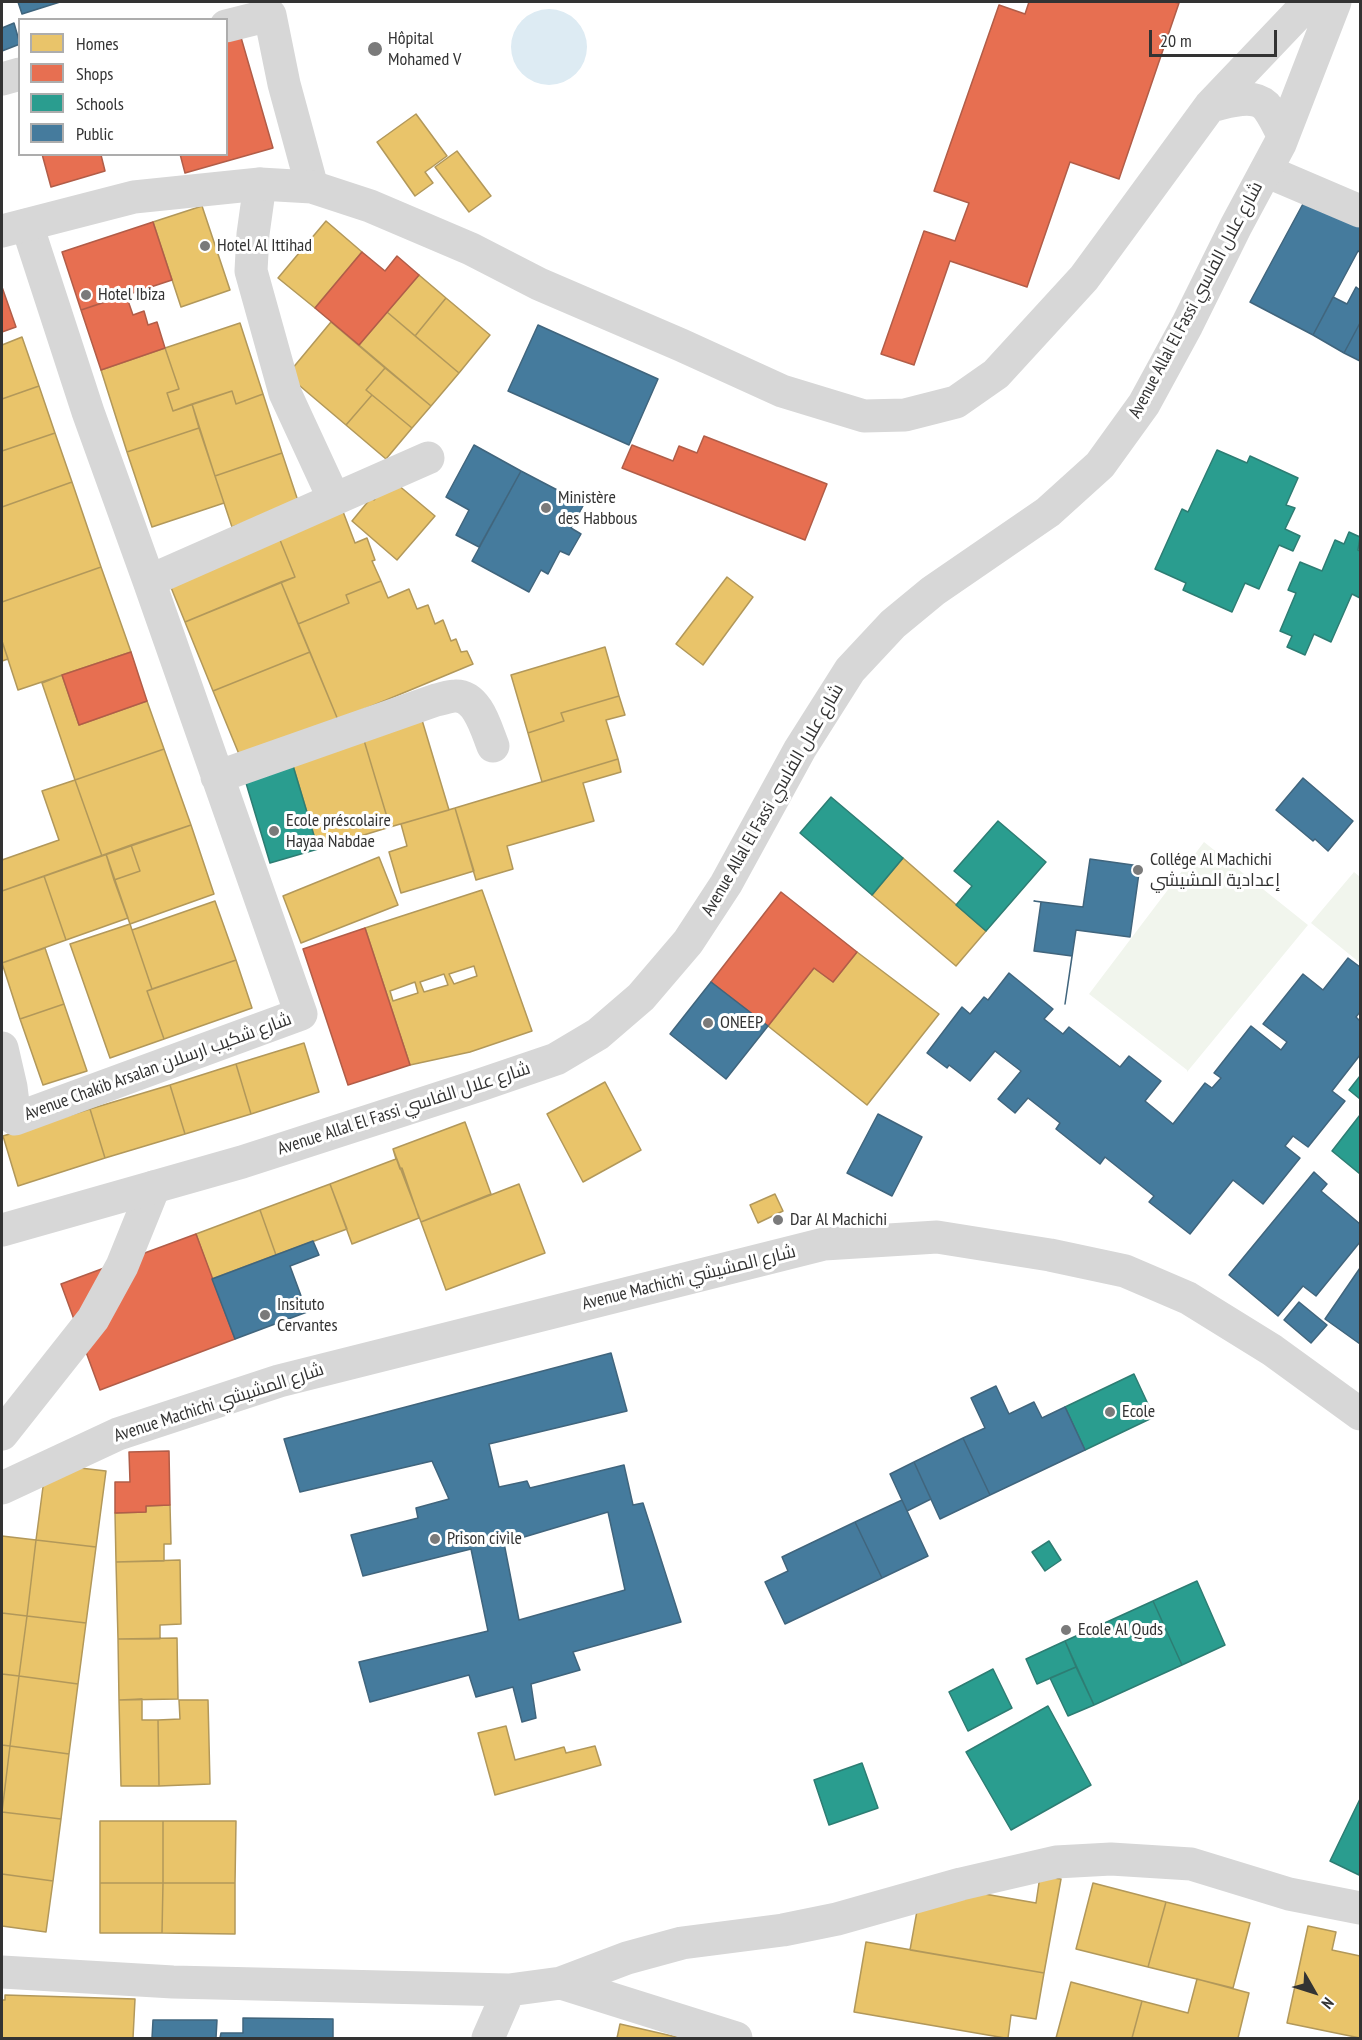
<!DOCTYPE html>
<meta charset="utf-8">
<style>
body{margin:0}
#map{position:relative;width:1362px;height:2040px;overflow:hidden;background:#fff;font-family:"PT Sans Narrow",sans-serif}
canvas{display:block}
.frame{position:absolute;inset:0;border:3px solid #333;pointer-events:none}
.legend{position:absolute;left:18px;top:18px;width:210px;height:138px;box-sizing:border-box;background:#fff;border:2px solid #adadad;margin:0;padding:8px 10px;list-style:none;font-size:18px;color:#333}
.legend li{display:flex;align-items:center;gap:12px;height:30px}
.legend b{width:30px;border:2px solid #adadad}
.north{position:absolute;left:1284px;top:1962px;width:60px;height:60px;-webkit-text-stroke:4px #fff;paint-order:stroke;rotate:129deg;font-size:16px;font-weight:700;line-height:24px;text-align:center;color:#333}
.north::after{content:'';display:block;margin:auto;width:21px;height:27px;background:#333;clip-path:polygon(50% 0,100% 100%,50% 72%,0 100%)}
.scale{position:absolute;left:1149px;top:30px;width:128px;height:27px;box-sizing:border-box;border:3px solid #333;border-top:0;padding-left:8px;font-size:18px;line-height:21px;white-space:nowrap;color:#333;-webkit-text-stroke:4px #fff;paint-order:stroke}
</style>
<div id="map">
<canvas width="1362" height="2040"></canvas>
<div class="frame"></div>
<ul class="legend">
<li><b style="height:16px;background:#e9c46a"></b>Homes</li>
<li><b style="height:16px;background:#e76f51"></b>Shops</li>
<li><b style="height:16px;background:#2a9d8f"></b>Schools</li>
<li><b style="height:16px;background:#457b9d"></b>Public</li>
</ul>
<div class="north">N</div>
<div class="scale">20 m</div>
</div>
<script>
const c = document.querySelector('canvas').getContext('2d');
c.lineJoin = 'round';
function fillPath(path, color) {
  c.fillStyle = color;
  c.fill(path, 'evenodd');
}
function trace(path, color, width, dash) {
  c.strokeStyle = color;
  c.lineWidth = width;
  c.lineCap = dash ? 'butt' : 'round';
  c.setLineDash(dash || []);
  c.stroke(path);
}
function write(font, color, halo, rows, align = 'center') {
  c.font = font + ' "PT Sans Narrow",Cairo,sans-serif';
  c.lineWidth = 6;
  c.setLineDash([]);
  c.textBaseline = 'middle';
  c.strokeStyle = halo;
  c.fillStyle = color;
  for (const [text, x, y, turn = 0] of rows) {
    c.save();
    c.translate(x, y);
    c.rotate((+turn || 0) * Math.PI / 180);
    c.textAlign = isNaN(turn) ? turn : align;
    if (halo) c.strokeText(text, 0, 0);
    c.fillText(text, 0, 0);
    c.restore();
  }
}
const green = new Path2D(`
 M1204 842 1308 925 1187 1072V1070L1089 994Z
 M1354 872 1360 877V963L1311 923Z`);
const water = new Path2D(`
 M511 47a38 38 0 1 1 76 0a38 38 0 1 1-76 0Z`);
const homes = new Path2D(`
 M416 114 447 156 425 172 433 183 415 196 377 142Z
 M457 151 491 196 469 212 435 167Z
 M202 206 230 290 181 307 153 222Z
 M326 221 362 252 315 308 278 278Z
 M419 275 446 298 415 336 387 312Z
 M446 298 490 335 459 373 415 336Z
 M387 312 459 373 431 406 359 345Z
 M331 322 385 368 366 390 372 395 346 425 287 375Z
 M240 323 263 394 236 404 232 391 173 411 167 393 179 389 165 348Z
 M22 337 39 386 2 399V345Z
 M165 348 179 389 167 393 173 411 192 404 199 428 127 452 101 370Z
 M385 368 431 406 412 428 366 390Z
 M39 386 55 433 2 451V399Z
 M232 391 236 404 263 394 282 453 215 476 192 404Z
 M372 395 412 428 386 459 346 425Z
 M199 428 224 503 152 527 127 452Z
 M55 433 72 482 2 507V451Z
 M282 453 299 504 232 527 215 476Z
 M391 479 435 516 397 560 352 521 371 498 374 500Z
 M72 482 101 567 2 602V507Z
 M342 509 355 543 367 538 375 560 372 561 381 581 346 595 349 603 298 624 281 582 295 577 278 535Z
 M278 535 295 577 185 622 168 580Z
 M101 567 131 652 18 690 2 641V602Z
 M727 577 753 597 703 665 676 644Z
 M381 581 388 598 409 589 417 609 428 605 435 624 443 620 451 641 456 639 461 652 467 651 473 664 338 720 298 624 349 603 346 595Z
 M281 582 310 652 213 691 185 622Z
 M2 641 8 659 2 661Z
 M605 647 619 696 561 713 564 721 528 733 511 675Z
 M310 652 338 720 241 759 213 691Z
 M62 675 79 725 147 701 164 749 75 780 42 683Z
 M619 696 625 715 606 720 618 759 542 782 528 733 564 721 561 713Z
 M422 720 449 810 390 827 363 737Z
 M363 737 390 827 318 849 291 759Z
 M164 749 191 825 102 856 75 780Z
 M618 759 621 772 583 783 594 821 507 846 513 869 476 880 455 808Z
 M75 780 102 856 2 891V860L59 840 42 791Z
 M455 808 474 871 401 893 389 852 407 846 401 824Z
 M191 825 214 894 130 924 114 880 140 871 131 845Z
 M131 845 140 871 114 880 106 854Z
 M106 854 128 918 66 940 44 876Z
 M379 857 398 905 301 943 283 896Z
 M903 858 986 931 956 966 872 895Z
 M44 876 66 940 2 963V891Z
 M482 890 532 1031 470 1052 410 1065 365 928ZM474 966 477 976 454 984 449 974ZM444 974 448 985 424 992 420 982ZM415 982 418 993 393 1001 390 991Z
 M215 901 236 960 152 989 132 930Z
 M130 924 152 989 147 991 164 1039 110 1058 70 944Z
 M45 948 64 1004 20 1019 2 963Z
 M857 952 939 1014 867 1105 768 1026 814 968 833 982Z
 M236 960 252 1008 164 1039 147 991Z
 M64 1004 87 1071 43 1085 20 1019Z
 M304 1043 319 1092 251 1114 236 1064Z
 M236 1064 251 1114 185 1134 170 1085Z
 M605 1082 641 1150 583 1182 547 1114Z
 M170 1085 185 1134 105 1158 90 1109Z
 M90 1109 105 1158 18 1186 3 1136Z
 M465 1122 491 1194 421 1222 393 1149Z
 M393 1149 400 1169 402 1168 419 1218 352 1244 330 1184 396 1159Z
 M330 1184 347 1229 276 1255 260 1210Z
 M519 1184 545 1253 446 1290 421 1222Z
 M775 1194 783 1211 758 1223 750 1205Z
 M260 1210 276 1255 212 1279 196 1234Z
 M46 1464 106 1471 96 1547 36 1540Z
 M170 1505 171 1544H164V1561L116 1562 115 1513 146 1512V1506Z
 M2 1536 36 1540 27 1616 2 1613Z
 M36 1540 96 1547 86 1623 27 1616Z
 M180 1560 181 1624 160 1625V1639H118L116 1562Z
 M2 1613 27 1616 19 1676 2 1674Z
 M27 1616 86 1623 78 1684 19 1676Z
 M177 1638 178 1699 119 1700 118 1639Z
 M2 1674 19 1676 10 1746 2 1745Z
 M19 1676 78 1684 69 1754 10 1746Z
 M142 1699V1720H158L159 1786H121L119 1700Z
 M179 1700H208L210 1784 159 1786 158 1720 180 1719Z
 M506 1726 515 1760 564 1747 566 1753 595 1746 601 1765 495 1795 478 1733Z
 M2 1745 10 1746 2 1812Z
 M10 1746 69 1754 61 1819 2 1812Z
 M2 1812 61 1819 53 1881 2 1874Z
 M100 1821H163V1883H100Z
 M163 1821H236L235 1883H163Z
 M2 1874 53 1881 46 1932 2 1926Z
 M1040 1876 1061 1879 1044 1973 910 1950 922 1883 1036 1903Z
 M100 1883H163L162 1933H100Z
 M163 1883H235V1934L162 1933Z
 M1093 1883 1166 1902 1148 1967 1076 1949Z
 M1166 1902 1250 1923 1233 1988 1148 1967Z
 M1308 1926 1336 1932 1332 1950 1360 1956V2038L1287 2023Z
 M866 1942 1044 1973 1036 2019 1011 2015 1008 2038H1005L854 2012Z
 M1197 1979 1249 1993 1238 2038H1132L1142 2001 1188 2013Z
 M1071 1982 1142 2001 1132 2038H1056Z
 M5 1995 135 1999 133 2038H2V2000H5Z
 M620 2024 681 2038H617Z`);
const shops = new Path2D(`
 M1029 2H1173L1179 3 1119 179 1070 162 1027 287 950 261 914 365 881 354 924 231 955 241 969 203 934 191 999 5 1025 14Z
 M238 27 273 148 185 173 180 154H226V30Z
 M42 154H103L101 155 105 171 51 187Z
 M153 222 172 280 81 310 62 252Z
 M362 252 385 271 397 256 419 275 359 345 315 308Z
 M2 287 16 327 2 332Z
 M126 295 133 315 144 311 148 325 157 322 165 348 101 370 81 310Z
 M704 436 827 484 805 540 622 468 632 445 673 461 679 446 697 453Z
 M131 652 147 701 79 725 62 675Z
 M781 892 857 952 833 982 814 968 768 1026 711 982Z
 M365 928 410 1065 348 1085 303 949Z
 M196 1234 235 1339 100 1390 61 1284Z
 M169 1451 170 1505 146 1506V1512L115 1513V1482H130L129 1452Z`);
const schools = new Path2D(`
 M1217 450 1247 463 1250 456 1298 478 1286 505 1295 508 1285 529 1300 536 1293 551 1279 545 1259 589 1245 583 1232 612 1183 590 1186 583 1155 569 1182 509 1188 512Z
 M1349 532 1360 537 1358 550 1360 551V598L1352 594 1331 642 1314 634 1305 655 1287 647 1292 636 1280 631 1296 593 1288 590 1300 562 1322 571 1335 540 1344 544Z
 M291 759 318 849 270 863 243 773Z
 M831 797 903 858 872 895 800 833Z
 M998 821 1046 862 986 931 956 905 972 886 954 871Z
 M1360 1076V1099L1349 1090Z
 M1360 1115V1174L1332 1151Z
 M1134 1374 1154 1417 1085 1450 1065 1407Z
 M1049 1541 1061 1560 1045 1571 1032 1552Z
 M1197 1581 1225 1645 1182 1665 1153 1601Z
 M1153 1601 1182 1665 1094 1705 1065 1641Z
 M1065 1641 1076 1667 1037 1684 1026 1659Z
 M1076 1667 1094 1705 1068 1716 1050 1678Z
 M993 1669 1012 1708 968 1731 949 1692Z
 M1048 1706 1091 1785 1011 1830 966 1752Z
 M862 1763 878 1808 829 1825 814 1780Z
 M1360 1799V1871L1359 1875 1330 1861Z`);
const public = new Path2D(`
 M18 2H60L22 14Z
 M14 23 20 44 2 51V28Z
 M1311 189 1360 216V252L1358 251 1313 335 1250 302Z
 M1356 287 1360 290V323L1344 353 1313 335 1333 297 1347 304Z
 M1360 323V361L1344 353Z
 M538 325 658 379 629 445 508 391Z
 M474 445 521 471 479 547 456 535 469 510 446 497Z
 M521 471 584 504 571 528 581 534 569 555 560 551 548 574 541 570 529 592 472 561Z
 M1303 778 1353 821 1328 851 1315 839 1313 841 1276 810Z
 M1090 859 1140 866 1130 937 1076 930 1065 1004 1072 956 1034 951 1041 902 1034 901 1083 907Z
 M1348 958 1360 967V1012L1356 1017 1360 1021V1055L1332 1091 1345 1101 1308 1147 1293 1136 1285 1146 1300 1158 1263 1204 1233 1180 1190 1234 1149 1202 1154 1196 1105 1157 1100 1164 1056 1129 1060 1123 1028 1098 1015 1113 998 1099 1021 1071 995 1051 970 1081 949 1065 947 1068 927 1053 962 1007 970 1014 984 997 988 1000 1009 973 1053 1009 1044 1019 1063 1034 1069 1027 1120 1067 1129 1056 1161 1081 1145 1101 1173 1124 1205 1083 1212 1088 1221 1078 1214 1073 1251 1026 1281 1050 1287 1042 1263 1024 1303 974 1323 990Z
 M711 982 768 1026 726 1079 670 1034Z
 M878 1114 922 1137 892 1196 847 1173Z
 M1314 1172 1327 1184 1321 1191 1360 1224V1242L1316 1296 1303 1286 1278 1316 1229 1275Z
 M313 1241 319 1255 290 1266 307 1312 235 1339 212 1279Z
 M1360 1268V1344L1325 1319Z
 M1299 1302 1327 1325 1311 1343 1284 1320Z
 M611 1353 627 1411 489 1444 499 1487 527 1481 530 1488 624 1465 633 1505 643 1503 681 1622 573 1652 580 1670 531 1684 536 1718 522 1722 513 1687 476 1697 469 1675 370 1702 359 1662 488 1631 471 1549 363 1576 351 1535 418 1518 416 1508 449 1499 432 1461 300 1492 284 1439ZM608 1512 625 1590 519 1620 504 1543Z
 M996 1386 1009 1414 1034 1402 1042 1418 1065 1407 1085 1450 990 1495 963 1438 985 1428 971 1398Z
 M963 1438 990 1495 940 1519 914 1462Z
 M914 1462 931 1499 907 1511 890 1474Z
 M902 1500 928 1556 882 1578 855 1522Z
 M855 1522 882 1578 785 1624 765 1582 788 1571 782 1557Z
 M243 2018 333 2019V2038H220L221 2033H243Z
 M153 2020H217L216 2038H152Z`);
const minor = new Path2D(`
 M226 26 270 15 284 84 312 187
 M2 79 20 74
 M1266 171 1360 211
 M260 184 253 234 251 271 285 393 334 499
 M149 581 428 458
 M217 777 436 700C442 699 449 696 455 696 478 695 486 729 493 746
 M2 1048 11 1087 15 1119 301 1014 149 581 88 412 27 225
 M2 1434 93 1319 122 1266 154 1187
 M2 1488 118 1434 279 1381 824 1244 937 1237 1050 1255 1125 1271 1188 1298 1272 1350 1360 1414
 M2 1972 173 1982 509 1990 561 1983 736 2038
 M561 1983 627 1958 682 1943 783 1930 837 1919 961 1884 1056 1862 1111 1859 1191 1864 1289 1894 1360 1908
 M488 2038 509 1990`);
const tertiary = new Path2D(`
 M1210 106C1226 103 1252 92 1266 106 1273 114 1278 126 1283 135
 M2 231 134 197 260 184 312 187 370 206 471 249 539 284 681 345 782 391 864 416 905 415 956 402 996 374 1084 278 1210 106 1309 2
 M2 1230 242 1162 480 1085 556 1059 598 1034 641 997 688 942 726 884 800 749 850 670 893 624 933 591 1048 512 1100 465 1144 404 1187 325 1236 226 1280 144 1335 2`);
const markers = [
 [375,49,8,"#7a7a7a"],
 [205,246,6,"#7a7a7a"],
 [86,295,6,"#7a7a7a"],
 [546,508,6,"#7a7a7a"],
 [274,831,6,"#7a7a7a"],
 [1138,870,6,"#7a7a7a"],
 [708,1023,6,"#7a7a7a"],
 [778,1220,6,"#7a7a7a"],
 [265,1315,6,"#7a7a7a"],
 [1110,1412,6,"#7a7a7a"],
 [435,1539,6,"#7a7a7a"],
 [1066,1630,6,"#7a7a7a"]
];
const poiNames = [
 ["Hôpital",388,39],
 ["Mohamed V",388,60],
 ["Hotel Al Ittihad",217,246],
 ["Hotel Ibiza",98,295],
 ["Ministère",558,498],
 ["des Habbous",558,519],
 ["Ecole préscolaire",286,821],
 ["Hayaa Nabdae",286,842],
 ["Collége Al Machichi",1150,860],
 ["إعدادية المشيشي",1150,881],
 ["ONEEP",720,1023],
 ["Dar Al Machichi",790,1220],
 ["Insituto",277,1305],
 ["Cervantes",277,1326],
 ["Ecole",1122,1412],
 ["Prison civile",447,1539],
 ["Ecole Al Quds",1078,1630]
];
const streetNames = [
 ["Avenue Allal El Fassi شارع علال الفاسي",1196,300,-62],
 ["Avenue Allal El Fassi شارع علال الفاسي",773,800,-60],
 ["Avenue Chakib Arsalan شارع شكيب ارسلان",158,1067,-20],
 ["Avenue Allal El Fassi شارع علال الفاسي",404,1109,-18],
 ["Avenue Machichi شارع المشيشي",689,1278,-14],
 ["Avenue Machichi شارع المشيشي",219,1403,-18]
];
fillPath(green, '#f1f5ed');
fillPath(water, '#ddebf3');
fillPath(homes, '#e9c46a');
trace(homes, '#b2985a', 1.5);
fillPath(shops, '#e76f51');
trace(shops, '#b15d48', 1.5);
fillPath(schools, '#2a9d8f');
trace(schools, '#2d7d73', 1.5);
fillPath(public, '#457b9d');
trace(public, '#40657d', 1.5);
trace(minor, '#d7d7d7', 33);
trace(tertiary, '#d7d7d7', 33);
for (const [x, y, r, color] of markers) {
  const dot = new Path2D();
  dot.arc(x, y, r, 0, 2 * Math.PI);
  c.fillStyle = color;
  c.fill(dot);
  trace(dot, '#fff', 2);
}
write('18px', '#333', '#fff', poiNames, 'left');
write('18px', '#333', '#fff', streetNames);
</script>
